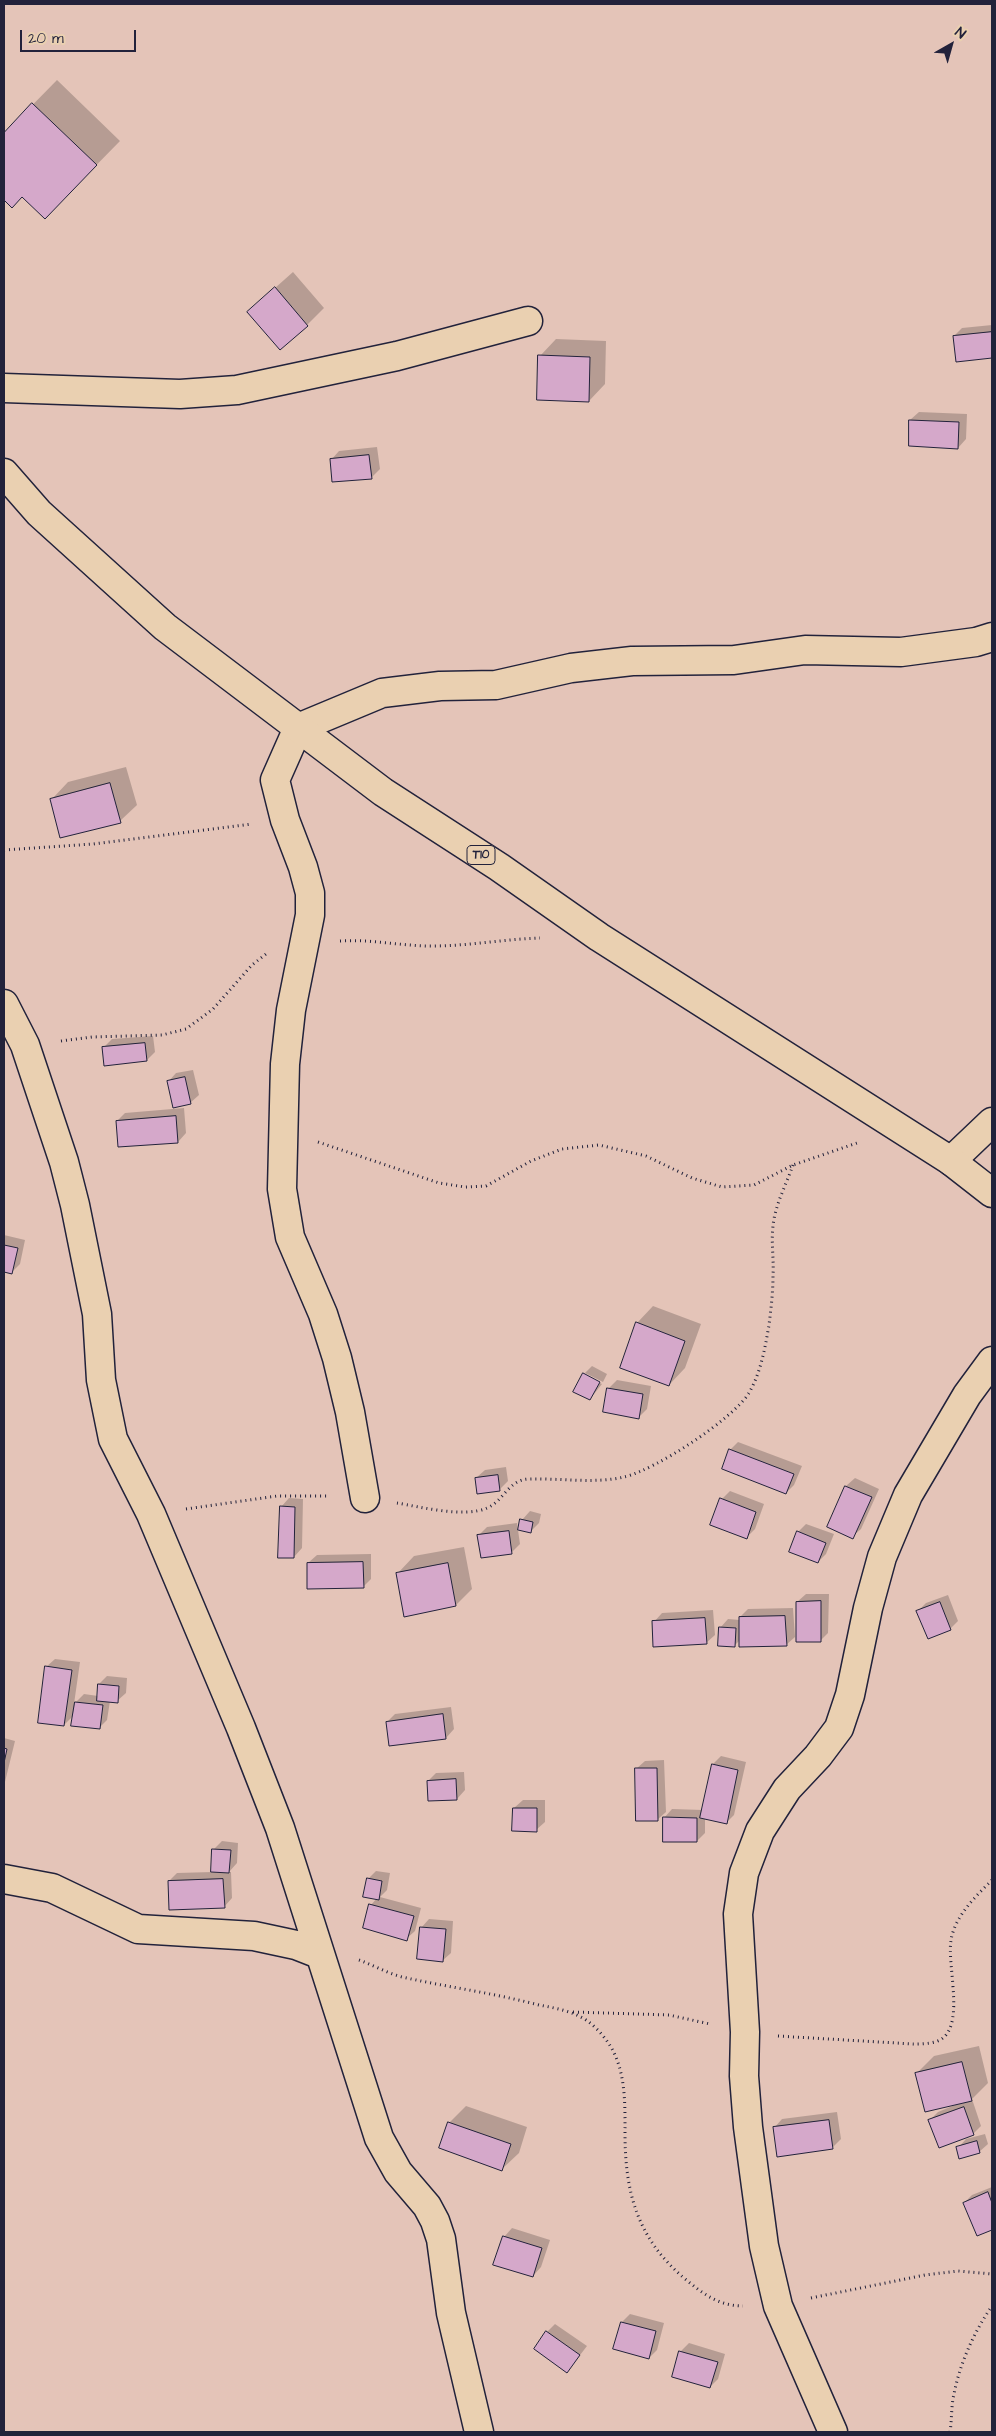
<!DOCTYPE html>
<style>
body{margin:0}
#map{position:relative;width:996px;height:2436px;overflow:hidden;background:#e4c4b8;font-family:"Architects Daughter",sans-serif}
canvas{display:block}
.frame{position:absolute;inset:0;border:5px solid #22223b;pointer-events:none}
.north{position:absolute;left:926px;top:20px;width:50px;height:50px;-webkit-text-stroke:4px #ead0b1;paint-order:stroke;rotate:38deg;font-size:14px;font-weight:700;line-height:20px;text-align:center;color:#22223b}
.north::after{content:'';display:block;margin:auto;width:18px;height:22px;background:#22223b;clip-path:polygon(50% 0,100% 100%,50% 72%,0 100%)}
.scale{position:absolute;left:20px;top:30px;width:116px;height:22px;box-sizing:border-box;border:2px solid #22223b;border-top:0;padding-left:6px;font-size:15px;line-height:18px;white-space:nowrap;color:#22223b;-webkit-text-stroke:4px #ead0b1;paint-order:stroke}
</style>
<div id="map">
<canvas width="996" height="2436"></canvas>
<div class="frame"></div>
<div class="north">N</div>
<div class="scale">20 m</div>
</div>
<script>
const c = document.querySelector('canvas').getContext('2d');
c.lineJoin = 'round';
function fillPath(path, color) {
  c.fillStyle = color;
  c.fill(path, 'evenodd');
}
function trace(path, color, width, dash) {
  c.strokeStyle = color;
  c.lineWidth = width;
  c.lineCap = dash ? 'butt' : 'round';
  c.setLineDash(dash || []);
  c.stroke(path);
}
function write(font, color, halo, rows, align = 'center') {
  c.font = font + ' "Architects Daughter",sans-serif';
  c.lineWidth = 4;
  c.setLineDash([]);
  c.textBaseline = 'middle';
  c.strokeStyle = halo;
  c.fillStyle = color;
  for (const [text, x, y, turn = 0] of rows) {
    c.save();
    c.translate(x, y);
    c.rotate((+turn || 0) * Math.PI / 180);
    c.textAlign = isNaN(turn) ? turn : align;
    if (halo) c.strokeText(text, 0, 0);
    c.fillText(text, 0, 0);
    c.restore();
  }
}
const shadow = new Path2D(`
 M57 80 120 141 69 193 22 195 12 206 4 198V134Z
 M293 272 324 308 307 325 248 312Z
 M992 325V357L958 361 954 336 962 328Z
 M556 339 606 341 605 384 589 401 540 356Z
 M919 412 967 414 966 439 958 448 910 420Z
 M377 447 380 469 372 477 331 460 339 451Z
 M126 767 137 805 120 821 52 799 68 782Z
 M153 1036 155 1052 147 1060 103 1048 112 1039Z
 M193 1070 199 1095 190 1103 168 1082 176 1073Z
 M184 1108 186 1133 178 1142 117 1121 125 1113Z
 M4 1235 25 1240 20 1264 12 1272 4 1271Z
 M653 1306 701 1324 685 1368 669 1385 637 1323Z
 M592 1366 607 1374 603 1382 585 1373V1376L602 1384 590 1399 584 1374Z
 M617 1380 651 1386 647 1409 639 1417 608 1389Z
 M738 1442 802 1466 794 1485 786 1493 730 1450Z
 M506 1467 508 1481 499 1490 476 1478 485 1470Z
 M855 1478 879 1489 861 1529 852 1537 829 1526 846 1486Z
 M730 1491 764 1504 755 1529 747 1537 722 1499Z
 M289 1498 303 1499 302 1548 294 1557 281 1507Z
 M530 1511 541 1514 539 1523 530 1532 522 1520Z
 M517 1523 520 1544 512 1552 479 1535 487 1527Z
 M806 1524 834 1534 826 1554 818 1562 798 1532Z
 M464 1547 472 1589 456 1605 398 1573 414 1556Z
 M371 1554V1579L363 1587 308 1563 317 1555Z
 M806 1594H829L828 1633 820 1641 797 1602Z
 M948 1595 958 1621 950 1629 918 1611 926 1603Z
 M793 1608 795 1637 786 1645 740 1640 734 1646 720 1628 728 1619 740 1620V1617L748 1609Z
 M713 1610 715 1635 706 1643 654 1622 662 1613Z
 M55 1659 80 1662 74 1704 84 1694 98 1696 99 1684 107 1676 127 1678 126 1693 117 1701H110L107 1720 99 1728 74 1715 64 1725 46 1667Z
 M451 1707 454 1729 446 1738 387 1722 395 1714Z
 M4 1738 15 1741 4 1786Z
 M721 1756 746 1762 734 1815 726 1823 705 1818V1833L697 1841 664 1818 672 1809 703 1810 713 1764Z
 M664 1760 666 1812 657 1820 636 1769 645 1761Z
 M464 1772 465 1790 457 1799 428 1781 436 1773Z
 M523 1800H545V1822L536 1830 514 1808Z
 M222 1841 238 1843 237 1863 229 1872H231L232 1898 224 1907 169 1881 177 1873 212 1872 213 1850Z
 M376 1871 390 1873 387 1890 380 1897 421 1908 415 1931 406 1939 371 1905 377 1898 368 1879Z
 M429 1919 453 1921 451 1953 442 1961 421 1928Z
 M979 2046 988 2083 972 2099 981 2126 973 2134 930 2120 938 2112 955 2105 917 2073 934 2056Z
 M466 2106 527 2127 519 2153 502 2169 449 2123Z
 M837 2112 841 2139 833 2147 774 2128 782 2119Z
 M985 2134 988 2144 979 2152 958 2148 966 2139Z
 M992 2187V2229L978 2235 964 2203 972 2195Z
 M512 2228 550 2240 541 2267 533 2276 504 2237Z
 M630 2314 664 2323 657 2350 649 2358 615 2348 622 2322Z
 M555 2324 587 2346 567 2372 547 2332Z
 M689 2343 725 2354 718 2379 710 2387 680 2352Z`);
const building = new Path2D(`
 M32 103 97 165 45 219 22 197 12 208 4 200V133Z
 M275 287 308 326 280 350 247 312Z
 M992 332V358L956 362 953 336Z
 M538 355 590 357 589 402 537 400Z
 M909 420 959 422 958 449 909 446Z
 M369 455 372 479 332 482 330 459Z
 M110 783 121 823 60 838 50 799Z
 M145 1043 147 1061 104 1066 102 1047Z
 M185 1077 191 1104 173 1108 167 1081Z
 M176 1116 178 1143 118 1147 116 1121Z
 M4 1245 18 1248 12 1274 4 1272Z
 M636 1322 685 1341 669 1386 620 1368Z
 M583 1373 600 1382 590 1400 573 1392Z
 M607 1388 643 1394 639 1419 603 1412Z
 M729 1449 794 1474 786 1494 722 1469Z
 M498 1475 500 1491 477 1494 475 1478Z
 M845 1486 872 1497 853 1539 827 1527Z
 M720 1498 756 1512 747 1539 710 1525Z
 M280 1506 295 1507 294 1558H278Z
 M520 1519 533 1522 531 1533 518 1530Z
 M509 1531 512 1554 481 1558 477 1535Z
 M797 1531 826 1543 818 1563 789 1552Z
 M363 1562 364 1588 307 1589V1563Z
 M448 1563 456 1606 404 1617 396 1573Z
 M821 1601V1642H796V1602Z
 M940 1602 951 1630 928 1639 916 1611Z
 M785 1616 787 1646 739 1647V1617Z
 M705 1618 707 1644 653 1647 652 1621Z
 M719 1627 736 1628 735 1647 718 1646Z
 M45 1666 72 1670 64 1726 38 1723Z
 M98 1684 119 1686 118 1703 97 1701Z
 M75 1702 103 1705 100 1729 71 1726Z
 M443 1714 446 1739 389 1746 386 1722Z
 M4 1748 7 1749 4 1763Z
 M712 1764 738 1770 727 1824 700 1818Z
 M635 1768H657L658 1821H636Z
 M456 1779 457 1800 428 1801 427 1781Z
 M513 1808H537V1832L512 1831Z
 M663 1817 697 1818V1842H663Z
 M212 1849 231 1850 229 1873 211 1872Z
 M367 1878 382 1881 379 1900 363 1897Z
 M223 1879 225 1908 169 1910 168 1881Z
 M369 1904 414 1916 407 1941 363 1928Z
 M420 1927 446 1929 443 1962 417 1959Z
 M962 2062 972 2101 925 2112 915 2073Z
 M964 2107 974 2135 939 2148 928 2120Z
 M829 2120 833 2149 777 2157 773 2127Z
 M448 2122 511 2144 502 2171 439 2148Z
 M977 2141 980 2153 959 2159 956 2147Z
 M988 2192 992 2203V2230L977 2236 963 2203Z
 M503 2236 542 2248 533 2277 493 2265Z
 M621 2322 656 2331 649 2359 613 2349Z
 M546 2331 580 2355 567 2373 534 2349Z
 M679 2351 718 2362 710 2388 672 2377Z`);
const path = new Path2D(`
 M4 850 93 844 252 824
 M340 941C371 939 401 946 432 946 469 946 504 939 540 938
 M61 1041 92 1037 162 1035 186 1029 213 1009 252 965 266 954
 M318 1142 439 1183 465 1187 486 1186 531 1161 562 1149 599 1145 646 1156 692 1178 722 1187 754 1185 793 1165 857 1143
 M397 1503C421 1507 464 1518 487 1508 504 1501 509 1479 529 1479 560 1478 594 1484 624 1477 655 1470 732 1420 749 1393 761 1372 765 1348 769 1325 771 1309 773 1292 773 1276 774 1259 771 1242 773 1226 775 1205 786 1185 793 1165
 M186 1509 277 1496H329
 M359 1960C373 1965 387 1973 402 1977 447 1987 493 1993 539 2005 555 2008 572 2011 586 2020 595 2026 603 2035 609 2044 626 2070 625 2103 625 2133 625 2192 637 2238 684 2278 702 2293 718 2306 743 2306
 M573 2012 669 2015 710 2024
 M778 2036 913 2044C922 2044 936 2044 943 2038 964 2021 947 1965 951 1940 955 1916 976 1896 992 1880
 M811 2298 925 2275 958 2271 992 2274
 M950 2432C952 2420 951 2406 954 2394 960 2363 974 2332 992 2306`);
const street = new Path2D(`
 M4 388 180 394 237 390 397 356 528 321
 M4 1004 25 1045 64 1162 75 1205 97 1314 101 1380 113 1439 151 1514 241 1728 280 1828 379 2138 398 2172 427 2206 435 2221 441 2239 451 2313 479 2432
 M951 1161 992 1122
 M365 1498 350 1412 337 1358 323 1314 290 1237 282 1189 285 1064 291 1010 310 915V893L303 867 285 820 275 780 298 728 382 693 440 686 496 685 571 668 632 661 734 660 805 650 901 652 976 642 992 637
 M4 1879 52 1888 138 1929 254 1936 296 1945 319 1954
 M833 2432 778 2306 764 2246 748 2127 744 2076 745 2032 738 1914 744 1873 760 1831 787 1789 818 1756 839 1728 850 1695 868 1608 882 1557 908 1495 967 1395 992 1361`);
const highway = new Path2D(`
 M4 473 39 513 165 627 383 792 499 867 599 937 951 1161 992 1193`);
const shields = [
 [481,855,28]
];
const shieldNames = [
 ["T10",481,855]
];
fillPath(shadow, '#0003');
fillPath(building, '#d5a8ca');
trace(building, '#22223b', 1);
trace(street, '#22223b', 31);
trace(highway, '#22223b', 31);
trace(path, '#22223b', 3, [1, 4]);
trace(street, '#ead0b1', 28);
trace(highway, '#ead0b1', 28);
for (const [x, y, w] of shields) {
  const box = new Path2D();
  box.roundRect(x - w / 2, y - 9.5, w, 19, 4);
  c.fillStyle = '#ead0b1';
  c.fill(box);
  trace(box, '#22223b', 1);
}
write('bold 12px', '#22223b', null, shieldNames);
</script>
